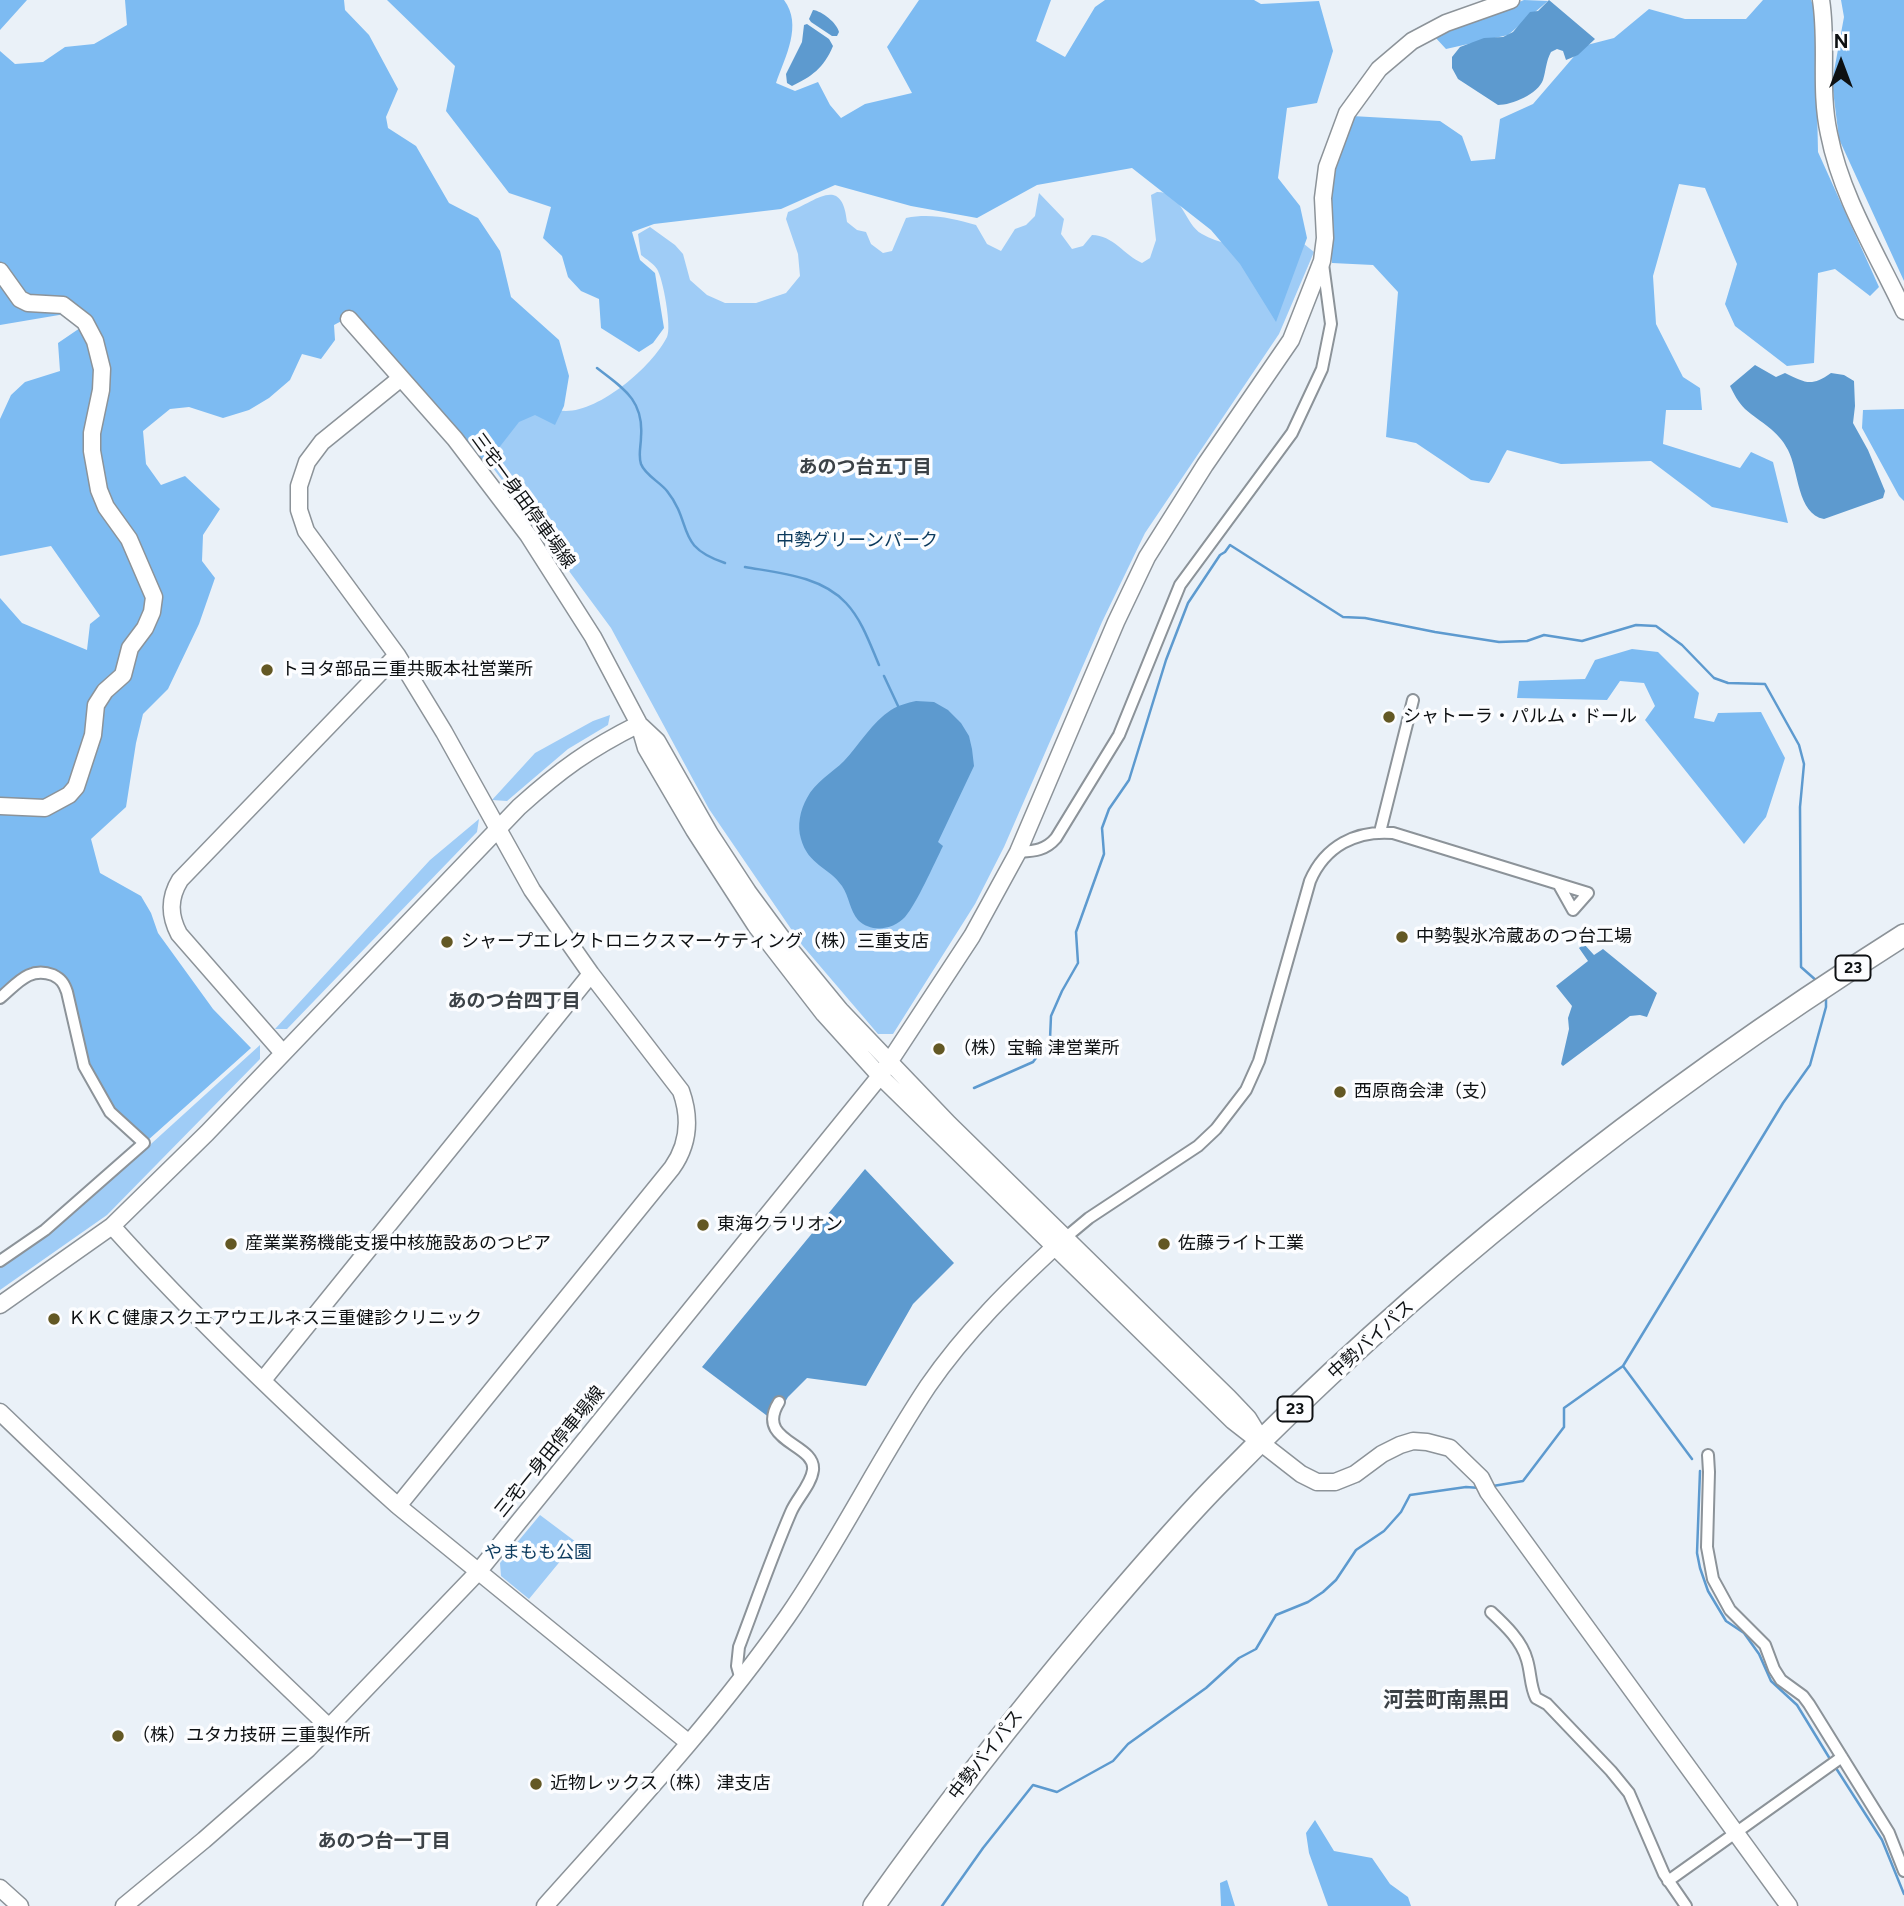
<!DOCTYPE html>
<meta charset="utf-8">
<style>
body{margin:0}
#map{position:relative;width:1904px;height:1906px;overflow:hidden;background:#eaf1f8;font-family:Figtree,sans-serif}
canvas{display:block}
.north{position:absolute;left:1806px;top:28px;width:70px;height:70px;-webkit-text-stroke:5px #fcfdff;paint-order:stroke;rotate:0deg;font-size:19px;font-weight:700;line-height:28px;text-align:center;color:#0e1113}
.north::after{content:'';display:block;margin:auto;width:24px;height:32px;background:#0e1113;clip-path:polygon(50% 0,100% 100%,50% 72%,0 100%)}
</style>
<div id="map">
<canvas width="1904" height="1906"></canvas>
<div class="north">N</div>
</div>
<script>
const c = document.querySelector('canvas').getContext('2d');
c.lineJoin = 'round';
function fillPath(path, color) {
  c.fillStyle = color;
  c.fill(path, 'evenodd');
}
function trace(path, color, width, dash) {
  c.strokeStyle = color;
  c.lineWidth = width;
  c.lineCap = dash ? 'butt' : 'round';
  c.setLineDash(dash || []);
  c.stroke(path);
}
function write(font, color, halo, rows, align = 'center') {
  c.font = font + ' Figtree,"Noto Sans JP",sans-serif';
  c.lineWidth = 7;
  c.setLineDash([]);
  c.textBaseline = 'middle';
  c.strokeStyle = halo;
  c.fillStyle = color;
  for (const [text, x, y, turn = 0] of rows) {
    c.save();
    c.translate(x, y);
    c.rotate((+turn || 0) * Math.PI / 180);
    c.textAlign = isNaN(turn) ? turn : align;
    if (halo) c.strokeText(text, 0, 0);
    c.fillText(text, 0, 0);
    c.restore();
  }
}
const green = new Path2D(`
 M1157 192C1183 192 1184 224 1202 234 1230 251 1274 246 1304 244L1314 252 1279 334 1145 533 1102 622 1004 847 975 904 893 1034H878L802 945 709 809 611 628 479 449 530 401C541 404 555 411 566 411 600 411 652 367 667 337 672 328 663 278 657 269 654 264 646 259 641 255L638 234 650 227 675 245 683 254 690 280 707 295 725 303H756L786 293 800 276 798 254 786 219 788 212C814 203 842 173 847 222L857 230 866 232 871 244 883 253 892 251 906 218C930 213 952 218 976 225L987 244 1001 251 1015 229 1026 225 1035 216 1039 193 1064 219 1061 234 1072 249 1083 246 1092 235C1113 235 1124 255 1142 263L1150 258 1156 240 1151 195Z
 M610 715 608 725 568 749 507 801 492 800 535 753 593 721Z
 M479 819 477 832 287 1029H275L430 860Z
 M260 1045V1059L107 1215 0 1290V1264L87 1202Z
 M540 1515 576 1542 529 1599 501 1576 500 1563Z`);
const forest = new Path2D(`
 M0 0H27L0 30Z
 M125 0H344L345 10 369 35 398 89 386 117 388 128 416 146 449 203 478 218 500 251 511 297 559 340 569 376 564 406 555 425 535 415 519 422 484 467 351 316 334 325 335 340 321 359 302 354 290 380 269 398 249 410 223 418 189 407 170 409 143 431 146 464 161 485 185 476 220 509 203 535 202 561 215 578 199 624 168 689 143 714 136 743 126 807 91 839 100 873 141 896 151 913 158 933 213 1009 251 1048 147 1141 113 1111 90 1064 71 987 62 974 50 968 31 967 0 991V598L22 623 87 650 90 624 100 616 51 546 0 556V419L11 395 25 382 60 371 58 343 80 328 65 314 0 325V51L15 64 43 62 65 47 94 44 127 25Z
 M387 0H784C803 25 785 57 776 83L795 91 818 82 830 105 841 118 865 104 912 93 887 47 919 0H1051L1036 41 1065 57 1095 7 1105 0H1254L1261 4 1319 1 1333 51 1317 103 1287 108 1278 178 1300 206 1307 238 1276 322 1240 264 1211 230 1132 168 1037 185 977 218 911 206 835 185 781 209 654 224 632 232 640 260 655 273 664 328 653 343 639 352 601 328 599 299 581 291 568 277 562 256 543 238 551 207 509 193 446 111 455 66Z
 M1524 0 1548 1 1508 35 1446 49 1434 36Z
 M1763 0H1811L1815 11 1818 152 1879 287 1870 296 1835 269 1818 273 1814 363 1787 366 1735 326 1725 304 1737 264 1705 188 1679 184 1653 276 1656 324 1683 377 1700 388 1702 410H1666L1663 444 1740 468 1751 452 1773 462 1788 523 1712 507 1651 461 1561 464 1507 450C1500 461 1496 474 1489 483L1471 480 1416 443 1386 437 1398 292 1373 265 1332 263 1323 205 1333 163 1352 116 1440 121 1462 136 1471 161 1495 159 1500 119 1533 104 1583 46 1614 38 1649 9 1685 19H1746Z
 M1841 0H1904V281L1839 139 1832 82 1844 17Z
 M1904 409V501L1899 496 1862 428 1863 410Z
 M1632 649 1658 652 1699 693 1694 718 1714 722 1718 713 1761 712 1785 758 1766 817 1744 844 1645 720 1655 706 1644 683 1620 681 1607 700 1517 698 1519 681 1585 679 1595 660Z
 M1315 1820 1334 1851 1372 1858 1390 1884 1408 1897 1411 1906H1328L1309 1853 1306 1833Z
 M1227 1880 1235 1906H1221L1220 1883Z`);
const water = new Path2D(`
 M1549 0 1595 39 1578 55 1566 60 1563 51 1557 49 1551 52C1546 61 1546 70 1543 80 1538 94 1512 105 1498 105L1458 79 1452 68V57L1460 47 1484 38 1503 37 1513 32 1530 12 1538 11Z
 M813 10C822 11 837 23 839 32L837 36H832L811 22 809 19Z
 M807 24 829 39 833 46C824 68 811 77 792 86L787 83 786 74 802 42 804 25Z
 M1755 365 1776 377 1785 373C1806 383 1811 387 1831 373L1844 375 1854 381 1855 406 1853 423 1868 450 1885 491 1883 498 1824 519C1797 514 1799 471 1788 450 1778 430 1761 423 1745 409 1738 402 1734 394 1730 386Z
 M916 701 934 702 948 710 961 723 969 736 972 749 974 766 938 842 943 846C934 864 917 903 905 917 893 930 871 933 858 920 850 911 849 896 842 886 829 867 808 865 801 839 797 826 800 810 807 798 815 782 832 773 844 761 860 744 872 722 891 710 899 705 907 703 916 701Z
 M1584 944 1594 955 1603 949 1657 993 1647 1017 1640 1015 1630 1016 1563 1066 1561 1064 1569 1029 1568 1018 1572 1006 1556 986 1588 961 1579 948Z
 M865 1169 954 1263 913 1304 866 1386 807 1378 788 1397 774 1421 702 1367Z`);
const stream = new Path2D(`
 M597 368C623 388 644 400 641 437 641 446 638 455 641 464 645 475 660 482 667 491 694 525 674 546 725 563
 M745 567C779 573 821 576 846 603 862 620 870 644 879 665
 M884 676 899 708
 M974 1088 1033 1062 1050 1039 1051 1016 1062 991 1078 963 1076 932 1104 854 1102 828 1109 809 1129 780 1166 660 1188 603 1220 555 1225 552 1230 545 1343 617 1365 618 1435 632 1499 642 1527 641 1544 635 1582 641 1636 625 1656 626 1682 645 1714 678 1728 683 1765 684 1799 745 1804 764 1800 807 1801 967 1818 982
 M1623 1366 1692 1459
 M1700 1471 1697 1553 1700 1568 1708 1591 1726 1621 1744 1633 1759 1654 1771 1681 1797 1705 1830 1759
 M1493 1486 1523 1481 1564 1427V1408L1623 1366 1783 1103 1810 1065 1826 1007V995
 M1834 1765 1882 1840 1904 1894
 M942 1906 983 1848 1033 1785 1057 1792 1113 1761 1128 1744 1206 1688 1239 1658 1256 1649 1276 1615 1308 1602 1323 1592 1336 1580 1356 1550 1384 1531 1401 1512 1410 1495 1466 1487 1480 1488`);
const street = new Path2D(`
 M1380 832 1413 700
 M1018 852C1033 851 1045 851 1056 838L1119 735 1180 585 1292 433 1322 369 1331 324 1323 264
 M0 998C17 984 29 966 53 975 61 979 64 983 67 992L84 1066 110 1112 144 1143 45 1230 0 1261
 M1065 1238 1089 1218 1198 1146 1216 1129 1246 1090 1259 1061 1310 881C1325 846 1356 830 1393 833L1588 893 1573 910 1559 885
 M1708 1455 1709 1472 1707 1547 1713 1579 1730 1610 1765 1645 1774 1669 1781 1680 1803 1696 1809 1704 1889 1833 1904 1871
 M1491 1612C1505 1625 1522 1641 1527 1660 1531 1673 1530 1686 1536 1698L1547 1704 1611 1771 1629 1793 1664 1874 1686 1906
 M741 1680 737 1666 739 1647C756 1602 772 1556 791 1512 797 1498 811 1485 813 1470 816 1443 754 1442 779 1402
 M1668 1881 1842 1757`);
const secondary = new Path2D(`
 M1821 0C1828 44 1819 89 1829 134 1841 196 1877 254 1904 311
 M0 271 20 299 28 303 63 305 85 322 95 341 102 369 101 390 92 433V451L99 490 106 507 129 539 154 597 152 612 145 628 130 648 123 675 105 691 96 705 93 735 76 787 69 795 45 808 0 806
 M349 319 455 439 528 535 593 637 639 724 646 748 694 830 756 926 824 1014 880 1076 1233 1421 1301 1474 1317 1482H1335L1355 1474 1382 1454 1400 1445 1413 1441 1427 1442 1450 1448 1481 1478 1488 1492 1789 1906
 M641 726 657 741 710 834 748 892 790 949 840 1010 949 1124 1229 1398 1248 1418 1259 1436
 M283 1053 179 934C169 915 169 898 180 880L397 655
 M112 1226C201 1325 298 1417 398 1506L672 1168C689 1144 691 1119 681 1091L591 974 532 890 444 732 397 655 306 531 299 510V486L307 462 322 442 401 378
 M0 1305 112 1226 207 1133 519 807C560 770 589 749 639 724
 M263 1380 591 974
 M0 1412 330 1728
 M398 1506 689 1743
 M0 1888 20 1906
 M124 1906 204 1840 308 1749 478 1572 880 1076 972 936 1018 852 1116 622 1147 557 1205 465 1291 340 1322 261 1325 238 1323 198 1327 167 1347 113 1379 69 1412 41 1446 23 1511 0
 M545 1906C629 1812 715 1720 787 1617 838 1543 878 1461 928 1386 966 1331 1012 1286 1061 1241`);
const highway = new Path2D(`
 M874 1906C942 1810 1014 1718 1089 1629 1131 1580 1173 1530 1218 1484 1423 1274 1656 1092 1904 935`);
const markers = [
 [267,670,7,"#635824"],
 [1389,717,7,"#635824"],
 [1402,937,7,"#635824"],
 [447,942,7,"#635824"],
 [939,1049,7,"#635824"],
 [1340,1092,7,"#635824"],
 [703,1225,7,"#635824"],
 [231,1244,7,"#635824"],
 [1164,1244,7,"#635824"],
 [54,1319,7,"#635824"],
 [118,1736,7,"#635824"],
 [536,1784,7,"#635824"]
];
const shields = [
 [1853,968,35],
 [1295,1409,35]
];
const shieldNames = [
 ["23",1853,968],
 ["23",1295,1409]
];
const streetNames = [
 ["三宅一身田停車場線",523,501,54],
 ["中勢バイパス",1371,1340,-42],
 ["三宅一身田停車場線",550,1452,-51],
 ["中勢バイパス",986,1755,-52]
];
const parkNames = [
 ["中勢グリーンパーク",857,541],
 ["やまもも公園",538,1553]
];
const poiNames = [
 ["トヨタ部品三重共販本社営業所",281,670],
 ["シャトーラ・パルム・ドール",1403,717],
 ["中勢製氷冷蔵あのつ台工場",1416,937],
 ["シャープエレクトロニクスマーケティング（株）三重支店",461,942],
 ["（株）宝輪 津営業所",953,1049],
 ["西原商会津（支）",1354,1092],
 ["東海クラリオン",717,1225],
 ["産業業務機能支援中核施設あのつピア",245,1244],
 ["佐藤ライト工業",1178,1244],
 ["ＫＫＣ健康スクエアウエルネス三重健診クリニック",68,1319],
 ["（株）ユタカ技研 三重製作所",132,1736],
 ["近物レックス（株） 津支店",550,1784]
];
const neighbourhoodNames = [
 ["あのつ台五丁目",865,467],
 ["あのつ台四丁目",514,1001],
 ["あのつ台一丁目",384,1841]
];
const quarterNames = [
 ["河芸町南黒田",1446,1701]
];
fillPath(green, '#9fccf6');
fillPath(forest, '#7dbbf2');
fillPath(water, '#5d9acf');
trace(stream, '#5d9acf', 2.5);
trace(street, '#8c9399', 14);
trace(secondary, '#8c9399', 19);
trace(highway, '#8c9399', 24);
trace(street, '#fff', 10);
trace(secondary, '#fff', 16);
trace(highway, '#fff', 21);
for (const [x, y, r, color] of markers) {
  const dot = new Path2D();
  dot.arc(x, y, r, 0, 2 * Math.PI);
  c.fillStyle = color;
  c.fill(dot);
  trace(dot, '#fcfdff', 2.5);
}
for (const [x, y, w] of shields) {
  const box = new Path2D();
  box.roundRect(x - w / 2, y - 12.5, w, 25, 5);
  c.fillStyle = '#fcfdff';
  c.fill(box);
  trace(box, '#0e1113', 2);
}
write('bold 16px', '#0e1113', null, shieldNames);
write('18px', '#0e1113', '#fcfdff', streetNames);
write('18px', '#0b3a5d', '#fcfdff', parkNames);
write('18px', '#0e1113', '#fcfdff', poiNames, 'left');
write('bold 19px', '#3c4247', '#fcfdff', neighbourhoodNames);
write('bold 21px', '#3c4247', '#fcfdff', quarterNames);
</script>
